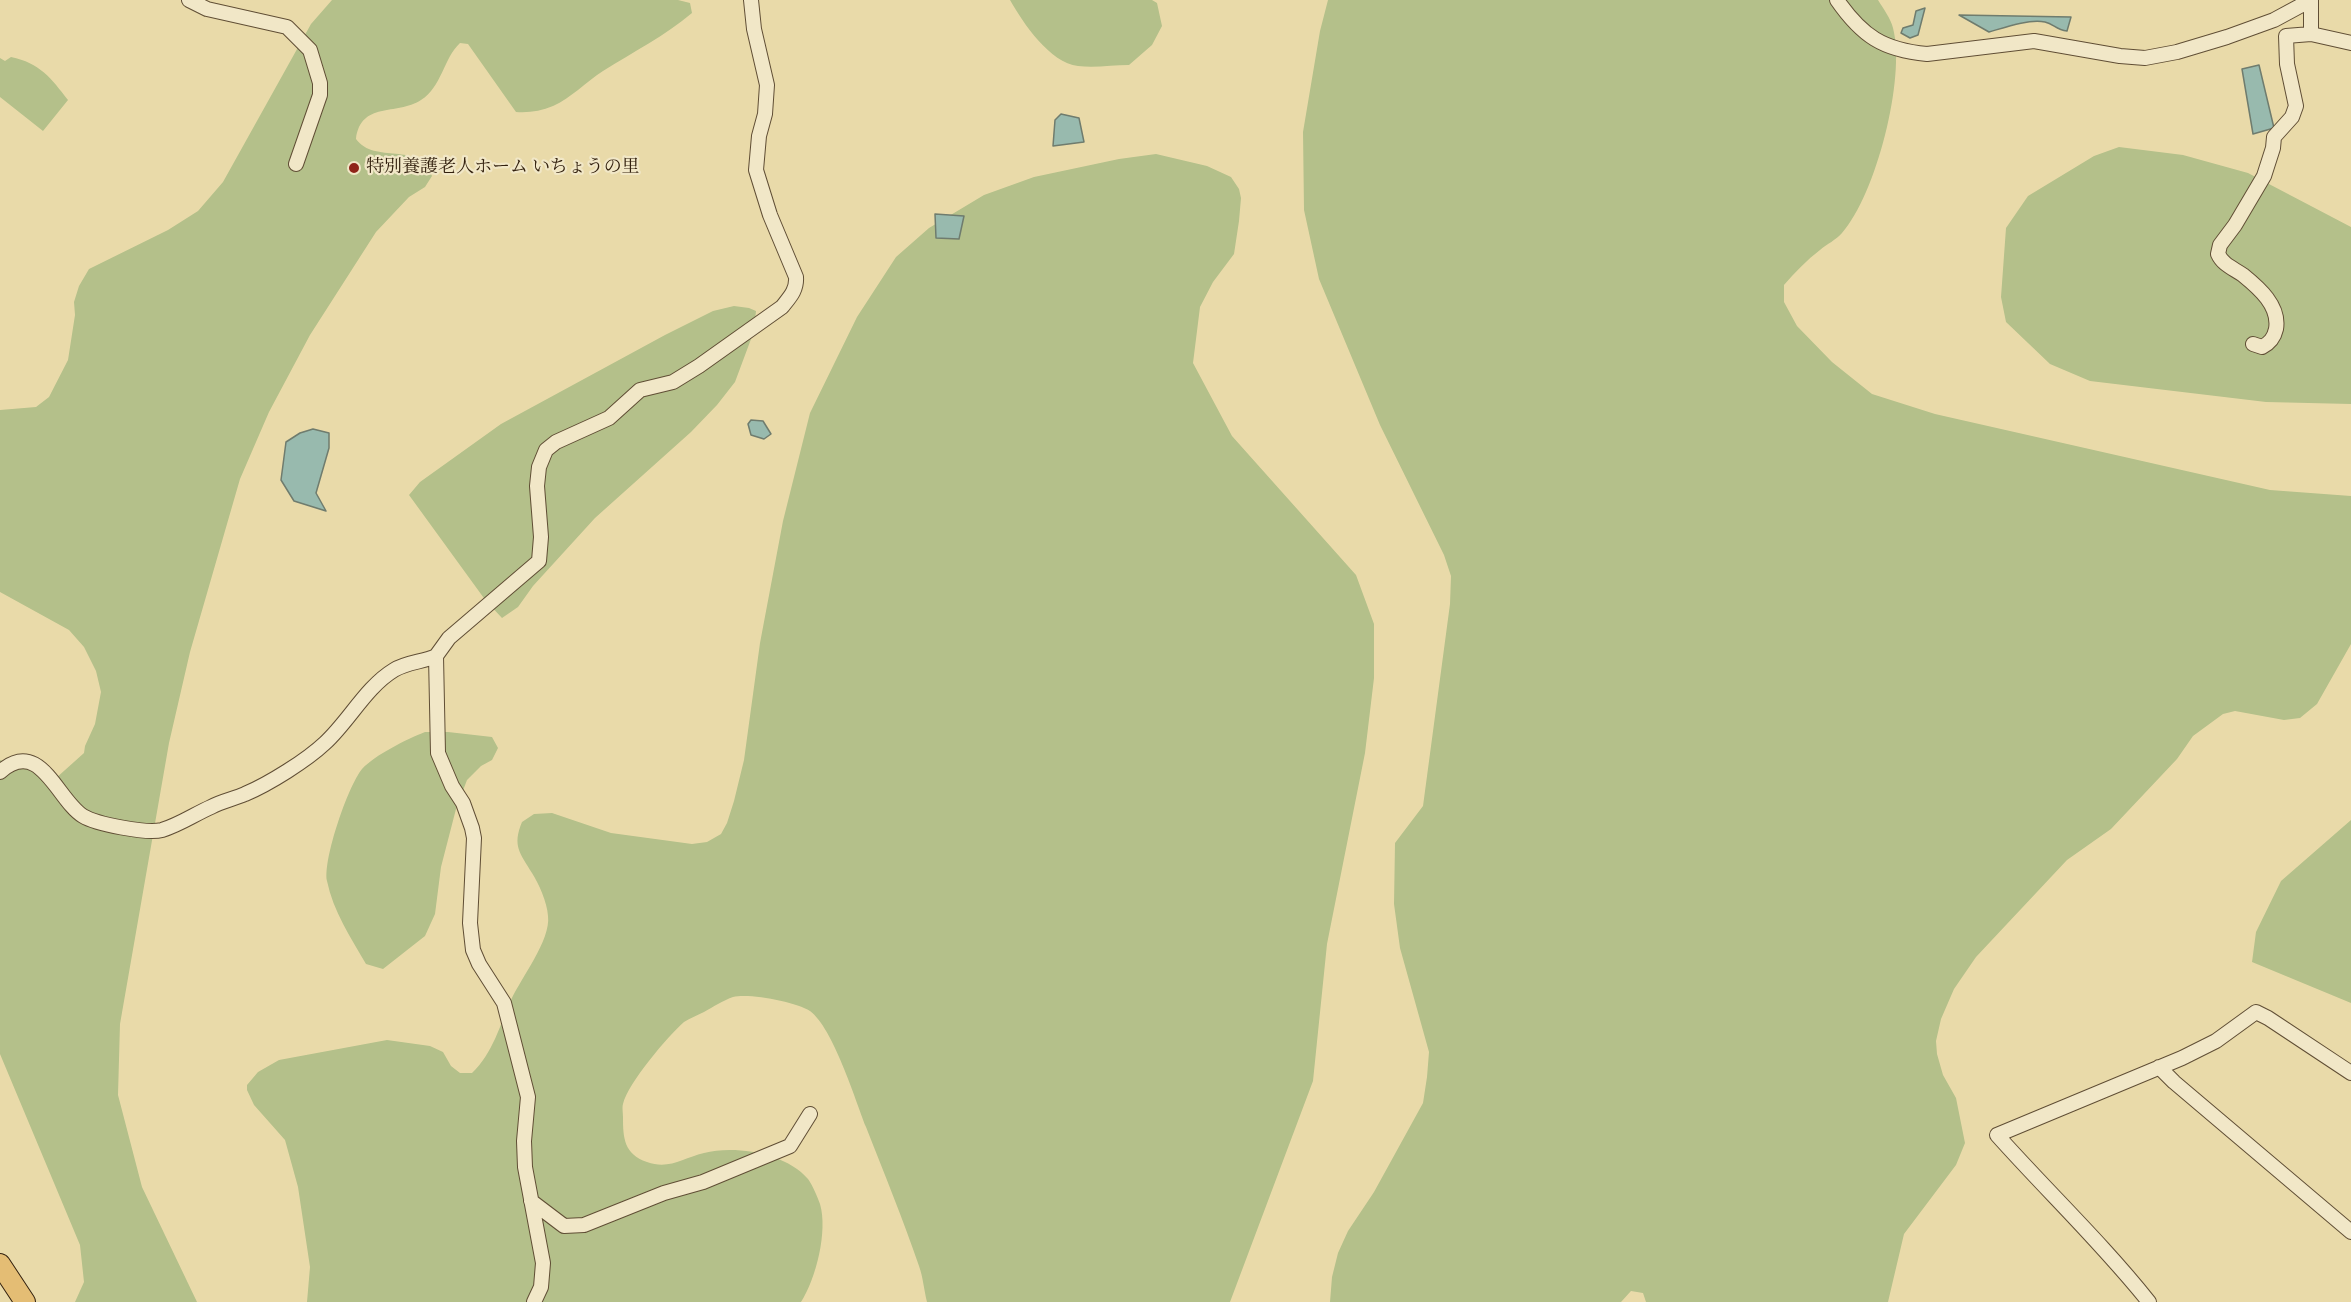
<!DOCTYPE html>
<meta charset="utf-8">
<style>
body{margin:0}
canvas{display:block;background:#e9daa9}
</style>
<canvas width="2351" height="1302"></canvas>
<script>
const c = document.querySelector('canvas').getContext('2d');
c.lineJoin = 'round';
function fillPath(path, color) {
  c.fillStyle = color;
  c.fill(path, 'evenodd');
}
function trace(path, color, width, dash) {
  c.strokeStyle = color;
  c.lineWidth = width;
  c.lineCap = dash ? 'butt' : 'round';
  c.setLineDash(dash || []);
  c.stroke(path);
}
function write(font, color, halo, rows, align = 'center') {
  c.font = font + ' "IM FELL Great Primer","Noto Serif JP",serif';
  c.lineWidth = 4.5;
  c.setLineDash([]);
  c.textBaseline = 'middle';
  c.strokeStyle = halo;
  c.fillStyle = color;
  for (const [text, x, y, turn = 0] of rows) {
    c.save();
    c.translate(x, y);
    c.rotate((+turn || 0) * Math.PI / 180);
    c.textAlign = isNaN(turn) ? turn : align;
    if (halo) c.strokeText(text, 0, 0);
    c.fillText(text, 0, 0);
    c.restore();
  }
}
const green = new Path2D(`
 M332 0H678L690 3 692 13C665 36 633 52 603 71 586 82 571 98 553 106 541 111 529 113 516 112L468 44 460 43C443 59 442 87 421 100 396 116 361 101 356 139 375 165 418 140 432 176L425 187 409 197 376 232 310 335 269 412 240 479 190 652 169 743 120 1024 118 1095 142 1187 197 1302H75L84 1282 80 1245 0 1054V760L55 779 84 753 85 746 95 724 101 692 96 671 84 647 69 630 0 592V410L36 407 49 397 68 360 75 315 74 302 79 286 89 269 168 230 198 211 223 182 311 24Z
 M1010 0H1152L1157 3 1162 26 1152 45 1129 65C1113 65 1095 68 1078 66 1050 63 1023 23 1010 0Z
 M1328 0H1878C1883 8 1891 19 1893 28 1906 78 1876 195 1842 233 1836 240 1827 244 1820 250 1807 260 1795 272 1784 285V302L1797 326 1832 362 1872 394 1935 414 2270 490 2351 496V644L2317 704 2300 718 2284 720 2235 711 2223 714 2193 736 2177 759 2111 829 2067 860 1976 957 1954 989 1941 1019 1936 1041 1937 1054 1943 1075 1956 1098 1965 1143 1956 1165 1904 1234 1888 1302H1646L1643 1293 1631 1291 1621 1302H1330L1332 1277 1338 1253 1348 1231 1374 1192 1423 1103 1427 1077 1429 1052 1400 948 1394 904 1395 843 1423 806 1450 604 1451 576 1444 555 1380 425 1319 279 1304 210 1303 132 1320 31Z
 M11 57C40 63 51 78 68 100L43 131 0 97V58L5 61Z
 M2119 147 2183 155 2248 173 2351 227V404L2266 402 2090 381 2050 364 2006 322 2001 297 2006 228 2028 196 2094 156Z
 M1156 154 1207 166 1231 177 1239 189 1241 198 1239 221 1234 254 1213 282 1200 307 1193 363 1232 436 1356 575 1374 624V678L1365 753 1327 944 1313 1081 1230 1302H927C924 1290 923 1277 919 1266 903 1219 884 1173 866 1127 855 1099 833 1028 810 1011 796 1002 750 993 733 997 724 1000 713 1007 704 1012 698 1015 690 1018 684 1022 668 1036 628 1083 623 1104 622 1107 623 1113 623 1117 623 1138 624 1154 647 1162 669 1170 683 1158 704 1153 735 1145 786 1153 808 1179 813 1186 817 1196 820 1204 828 1231 816 1279 801 1302H307L310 1267 298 1187 285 1140 254 1105 247 1090V1085L258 1072 279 1060 387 1040 430 1046 443 1052 451 1066 460 1073H472C493 1053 500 1025 511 1000 521 978 551 940 548 916 547 902 539 884 532 873 520 853 512 846 522 822L534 814 552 813 611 833 692 844 707 842 721 834 727 823 734 801 744 760 760 643 783 521 810 413 857 317 896 257 929 228 984 195 1034 177 1119 159Z
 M734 306 749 308 756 311 754 331 735 382 717 405 691 432 595 518 533 586 518 607 502 618 486 601 409 495 420 482 501 424 665 335 713 311Z
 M425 732H448L492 737 498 748 492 760 481 766 467 780 456 809 441 867 435 914 425 936 383 969 366 964C351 938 333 911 327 881 323 859 348 786 362 769 375 755 407 739 425 732Z
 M2351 820V1003L2252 962 2256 932 2281 881Z`);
const water = new Path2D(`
 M1925 8 1918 35 1910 38 1901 33 1903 28 1913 25 1916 11Z
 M1959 15 2071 17 2067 31C2056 30 2054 24 2045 22 2028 19 2006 27 1989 32Z
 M2259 65 2274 128 2253 134 2242 69Z
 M1061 114 1079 118 1084 142 1053 146 1055 120Z
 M935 214 964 216 959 239 936 238Z
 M751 420 763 421 771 434 764 439 751 435 748 424Z
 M313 429 329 433V448L316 493 326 511 294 501 281 480 286 442 300 433Z`);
const minor = new Path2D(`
 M189 0 207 9 287 27 310 50 320 83V95L296 164
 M1837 0C1862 36 1883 50 1927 54L2034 41 2120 56 2145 58 2177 52 2227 37 2274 20 2311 0
 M2311 0V34
 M2253 344 2262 347C2270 343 2274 338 2276 329 2280 306 2259 288 2243 275 2233 268 2223 265 2218 254L2220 245 2235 225 2264 176 2273 148 2274 137 2292 117 2296 106 2287 64 2286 36 2311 34 2351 43
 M0 772C40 736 57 800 83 816 96 824 147 834 162 830 179 825 195 814 211 807 222 801 234 799 245 794 269 784 307 760 325 743 349 721 366 687 394 670 407 662 423 662 436 656
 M2159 1067 2174 1082 2351 1232
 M531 1201 564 1226 584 1225 664 1193 703 1182 790 1146 810 1114
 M534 1302 541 1287 543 1263 525 1167 524 1141 528 1097 504 1003 479 964 473 950 470 923 474 838 472 828 463 803 452 786 438 753 436 656 449 638 539 561 541 537 537 486 539 467 546 450 556 442 609 418 640 390 673 382 699 366 782 307C790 297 797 290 796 277L770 215 756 170 759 136 765 114 767 85 754 29 751 0
 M2149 1302C2102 1243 2047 1191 1997 1135L2182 1058 2216 1041 2256 1012 2268 1018 2351 1073`);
const highway = new Path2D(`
 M0 1264 25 1302`);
const markers = [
 [354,168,6,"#8f2418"]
];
const poiNames = [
 ["特別養護老人ホーム いちょうの里",366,168]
];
fillPath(green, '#b4c08a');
fillPath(water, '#98baae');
trace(water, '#6f7c6e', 1.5);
trace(minor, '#604e35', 16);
trace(highway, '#32200e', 22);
trace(minor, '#f1e7c7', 14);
trace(highway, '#e4bd74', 20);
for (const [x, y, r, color] of markers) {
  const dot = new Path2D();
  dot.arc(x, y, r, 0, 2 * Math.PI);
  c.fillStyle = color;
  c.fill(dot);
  trace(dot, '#f1e7c7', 2);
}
write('18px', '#32200e', '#f1e7c7', poiNames, 'left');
</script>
